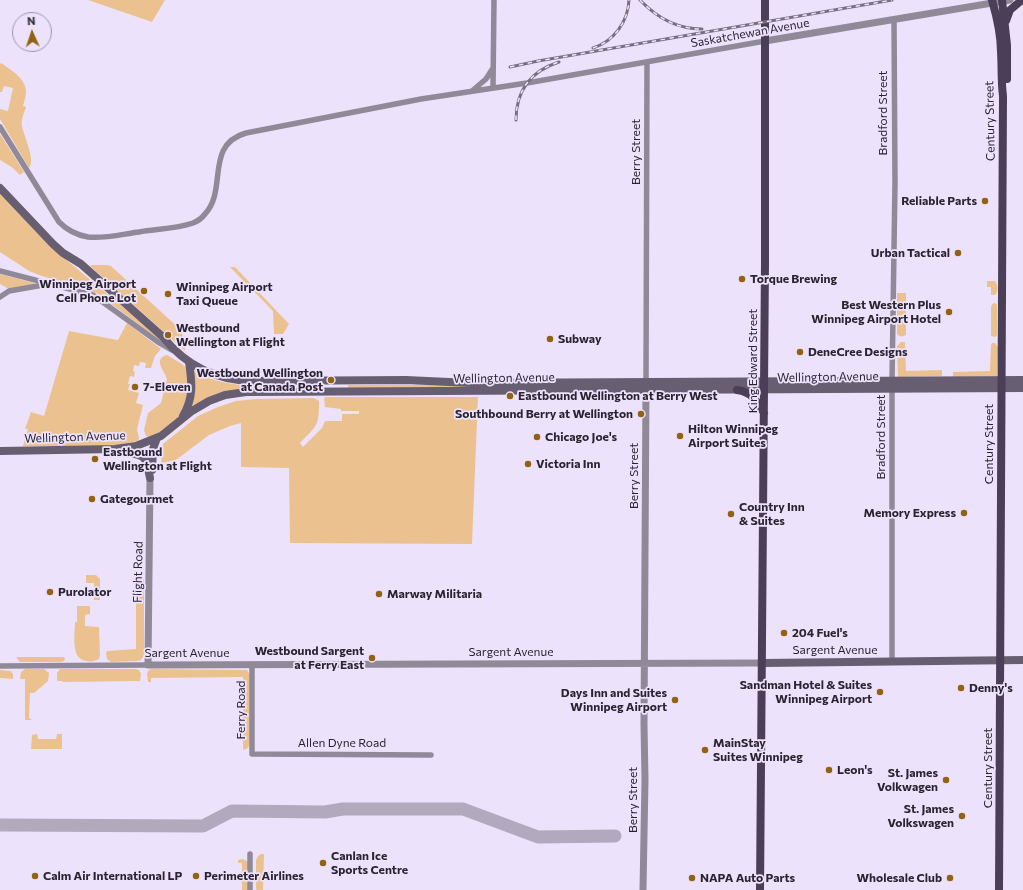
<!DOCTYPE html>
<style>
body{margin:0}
#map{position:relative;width:1023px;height:890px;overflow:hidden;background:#ede2fc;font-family:Commissioner,sans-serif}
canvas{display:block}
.north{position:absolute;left:12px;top:12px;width:40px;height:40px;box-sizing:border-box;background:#ede2fc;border:1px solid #9f96aa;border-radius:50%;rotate:357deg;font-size:11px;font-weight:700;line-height:16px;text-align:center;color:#2a2430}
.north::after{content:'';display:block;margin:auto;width:14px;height:18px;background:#926111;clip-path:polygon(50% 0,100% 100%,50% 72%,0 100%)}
</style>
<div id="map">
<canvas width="1023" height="890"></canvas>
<div class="north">N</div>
</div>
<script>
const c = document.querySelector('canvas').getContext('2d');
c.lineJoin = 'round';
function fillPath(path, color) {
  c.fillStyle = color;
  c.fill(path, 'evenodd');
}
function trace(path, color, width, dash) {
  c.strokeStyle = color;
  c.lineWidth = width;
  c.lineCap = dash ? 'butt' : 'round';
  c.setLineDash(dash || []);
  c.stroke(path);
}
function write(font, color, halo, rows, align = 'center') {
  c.font = font + ' Commissioner,sans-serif';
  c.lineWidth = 3.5;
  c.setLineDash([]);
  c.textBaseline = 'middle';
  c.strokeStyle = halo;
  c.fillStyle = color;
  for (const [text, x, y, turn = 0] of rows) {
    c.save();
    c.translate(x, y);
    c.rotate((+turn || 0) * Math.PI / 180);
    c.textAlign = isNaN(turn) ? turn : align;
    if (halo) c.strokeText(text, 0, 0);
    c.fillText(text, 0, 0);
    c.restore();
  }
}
const green = new Path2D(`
 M88 0H165L152 22Z
 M1 63C11 70 27 79 26 93 26 97 24 102 23 106L26 107C24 113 21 119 22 126 24 137 36 160 29 168L0 119V109L8 111 13 88 4 86 2 92H0V64Z
 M0 134 24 172 20 175 13 168 0 160Z
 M0 191 64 258 163 340 162 342 97 293 39 275 29 271 0 252Z
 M92 265H107L111 266 182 331 185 350H184L90 266Z
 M230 267H235L289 324 283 334H274L273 311Z
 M0 274 34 283V284L9 289 0 284Z
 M987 281H995C998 286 999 290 995 295H991V287H987Z
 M897 293H906V335C903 337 899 337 897 334Z
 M995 303 997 305V335L995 337 991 336V307L992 304Z
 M127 323 161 349 155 356 151 368H145L146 363 140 362 139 366 134 365 133 371 135 372 134 377 130 376 128 384H130L128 390 139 393 136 403 143 405 137 429 139 438 138 441 112 446H23L28 429H25L31 412 44 416 69 331 118 340Z
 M901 342H905L906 371 942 370V376L898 377 897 346Z
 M992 343H995L998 347 997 376 953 377V372L990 371 991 345Z
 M167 355 182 364 186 368 189 393 179 417 163 431 149 437 146 436 144 430 148 413 161 403 167 379C165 371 152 359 167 355Z
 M194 371C219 385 244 386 273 386V387L192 408Z
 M348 385H467L468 388 348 389Z
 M325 397H478L472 544 290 543 289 468 241 467V423L230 426 209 435 176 460 161 463 163 444 198 416 218 407 236 401 256 399 314 398 319 401C319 427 317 425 300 443L303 447 322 428 325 421H342V414H359V411H341V409L325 407 324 399Z
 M86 575H96L100 579V600H94V583H86Z
 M136 577 141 578 144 580V655L141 660 137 661 111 662 107 659 106 653 107 651 136 649Z
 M77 606H90V614L85 615V626L99 627 100 656 99 659C95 661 91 662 87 661 70 660 75 634 75 622H77Z
 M16 657H64L65 659 64 661 60 662H20Z
 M25 669H44L49 673 48 681 34 693H30L29 718 32 720H25V679H20L21 672Z
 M60 669H135L139 670 141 674 140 681 63 682 62 681H57V673Z
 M151 669 247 670 250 675V744L248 748 243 750V677L151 678V682H148L147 673 149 670Z
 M0 670 11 671 13 674V679L0 678Z
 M37 734 38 739H56L57 734H62V749H31L32 735Z
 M261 854H264L263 890H257L256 889V860L258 856Z
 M243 859 248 862V890H242V863H238V860Z`);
const taxiway = new Path2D(`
 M0 825 203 826 232 811 325 812 343 809H463L538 837 615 836`);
const minor = new Path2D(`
 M493 88 494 0
 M472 91 486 79 493 68
 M0 127 59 222C67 230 76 235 88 237 104 239 123 234 139 232 156 229 176 229 193 223 198 221 202 218 205 214 228 190 204 145 246 133L421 99 527 83 765 41
 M0 271 93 295 158 342 172 350
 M0 297 9 291 49 284
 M646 382 647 63
 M892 662V381L895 183 894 19
 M252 665V754L431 755
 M0 666 148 665
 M250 854V890`);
const tertiary = new Path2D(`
 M765 41 1010 0
 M150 478 148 665 763 663
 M643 890 645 780 644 724 646 384`);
const secondary = new Path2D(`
 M0 188 53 244 63 253 81 264 163 337C186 366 215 380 252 381L406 380 470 383 1023 380
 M183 416C194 397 192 383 189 362
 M0 451 115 449 136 446 161 436 192 411 209 401 225 395 246 392 1023 388
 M122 451C146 456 145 454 150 478
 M152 470 153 449 157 438
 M763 663 1023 660`);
const primary = new Path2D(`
 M992 0C997 17 1001 34 1001 52 1002 67 1001 81 1003 96L999 890
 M1002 0 1007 45V79
 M1006 21 1010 10 1022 0
 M737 390C752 392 757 401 764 413
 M760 890 765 262V0`);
const rail = new Path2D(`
 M640 0C657 18 677 29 702 29
 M593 48C614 41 628 22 629 0
 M510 67 538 61 892 0
 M516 120C516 90 531 71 559 62`);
const markers = [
 [985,201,4,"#926111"],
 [958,253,4,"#926111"],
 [742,279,4,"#926111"],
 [144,291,4,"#926111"],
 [168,294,4,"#926111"],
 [949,312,4,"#926111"],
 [168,335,4,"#926111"],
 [550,339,4,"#926111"],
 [800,352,4,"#926111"],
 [331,380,4,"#926111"],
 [135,387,4,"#926111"],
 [510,396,4,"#926111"],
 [641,414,4,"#926111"],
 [680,436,4,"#926111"],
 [537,437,4,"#926111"],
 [95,459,4,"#926111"],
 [528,464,4,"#926111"],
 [92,499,4,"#926111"],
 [964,513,4,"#926111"],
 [731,514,4,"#926111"],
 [50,592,4,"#926111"],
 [379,594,4,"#926111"],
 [784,633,4,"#926111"],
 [372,658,4,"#926111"],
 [961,688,4,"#926111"],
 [880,692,4,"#926111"],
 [675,700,4,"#926111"],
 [705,750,4,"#926111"],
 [829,770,4,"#926111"],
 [946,780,4,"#926111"],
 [962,816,4,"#926111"],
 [323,863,4,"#926111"],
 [35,876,4,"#926111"],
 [196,876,4,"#926111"],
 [692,878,4,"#926111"],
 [950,878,4,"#926111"]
];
const streetNames = [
 ["Saskatchewan Avenue",750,33,-10],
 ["Bradford Street",883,113,-90],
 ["Century Street",990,121,-91],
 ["Berry Street",636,152,-90],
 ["King Edward Street",753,361,-90],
 ["Wellington Avenue",828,377,-1],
 ["Wellington Avenue",504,378,-1],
 ["Wellington Avenue",75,437,-2],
 ["Bradford Street",881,437,-90],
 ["Century Street",989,444,-90],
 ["Berry Street",634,476,-90],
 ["Flight Road",138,572,-89],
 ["Sargent Avenue",835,650],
 ["Sargent Avenue",511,652],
 ["Sargent Avenue",187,653],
 ["Ferry Road",241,710,-90],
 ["Allen Dyne Road",342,743],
 ["Century Street",988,768,-90],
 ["Berry Street",633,800,-90]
];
const poiNames = [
 ["Reliable Parts",977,201,"right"],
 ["Urban Tactical",950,253,"right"],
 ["Torque Brewing",750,279],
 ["Winnipeg Airport",136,284,"right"],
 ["Cell Phone Lot",136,298,"right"],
 ["Winnipeg Airport",176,287],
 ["Taxi Queue",176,301],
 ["Best Western Plus",941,305,"right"],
 ["Winnipeg Airport Hotel",941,319,"right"],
 ["Westbound",176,328],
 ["Wellington at Flight",176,342],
 ["Subway",558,339],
 ["DeneCree Designs",808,352],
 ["Westbound Wellington",323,373,"right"],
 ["at Canada Post",323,387,"right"],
 ["7-Eleven",143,387],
 ["Eastbound Wellington at Berry West",518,396],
 ["Southbound Berry at Wellington",633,414,"right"],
 ["Hilton Winnipeg",688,429],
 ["Airport Suites",688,443],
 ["Chicago Joe's",545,437],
 ["Eastbound",103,452],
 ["Wellington at Flight",103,466],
 ["Victoria Inn",536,464],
 ["Gategourmet",100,499],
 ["Country Inn",739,507],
 ["& Suites",739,521],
 ["Memory Express",956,513,"right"],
 ["Purolator",58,592],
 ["Marway Militaria",387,594],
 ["204 Fuel's",792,633],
 ["Westbound Sargent",364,651,"right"],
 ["at Ferry East",364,665,"right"],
 ["Sandman Hotel & Suites",872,685,"right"],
 ["Winnipeg Airport",872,699,"right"],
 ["Denny's",969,688],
 ["Days Inn and Suites",667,693,"right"],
 ["Winnipeg Airport",667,707,"right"],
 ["MainStay",713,743],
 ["Suites Winnipeg",713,757],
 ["Leon's",837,770],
 ["St. James",938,773,"right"],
 ["Volkwagen",938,787,"right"],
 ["St. James",954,809,"right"],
 ["Volkswagen",954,823,"right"],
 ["Canlan Ice",331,856],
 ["Sports Centre",331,870],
 ["Calm Air International LP",43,876],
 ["Perimeter Airlines",204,876],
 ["NAPA Auto Parts",700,878],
 ["Wholesale Club",942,878,"right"]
];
fillPath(green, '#ebc28f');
trace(taxiway, '#b2a9bf', 13);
trace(minor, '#908a98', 5.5);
trace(tertiary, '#908a98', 7);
trace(secondary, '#675e71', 8);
trace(primary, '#4a3f56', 8);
trace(rail, '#787082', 3);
trace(rail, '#ede2fc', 1.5, [4.5]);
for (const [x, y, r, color] of markers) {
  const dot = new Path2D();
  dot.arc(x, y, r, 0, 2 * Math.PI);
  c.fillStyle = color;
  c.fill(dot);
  trace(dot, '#ede2fc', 1.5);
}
write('12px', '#2a2430', '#ede2fc', streetNames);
write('bold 12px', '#2a2430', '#ede2fc', poiNames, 'left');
</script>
